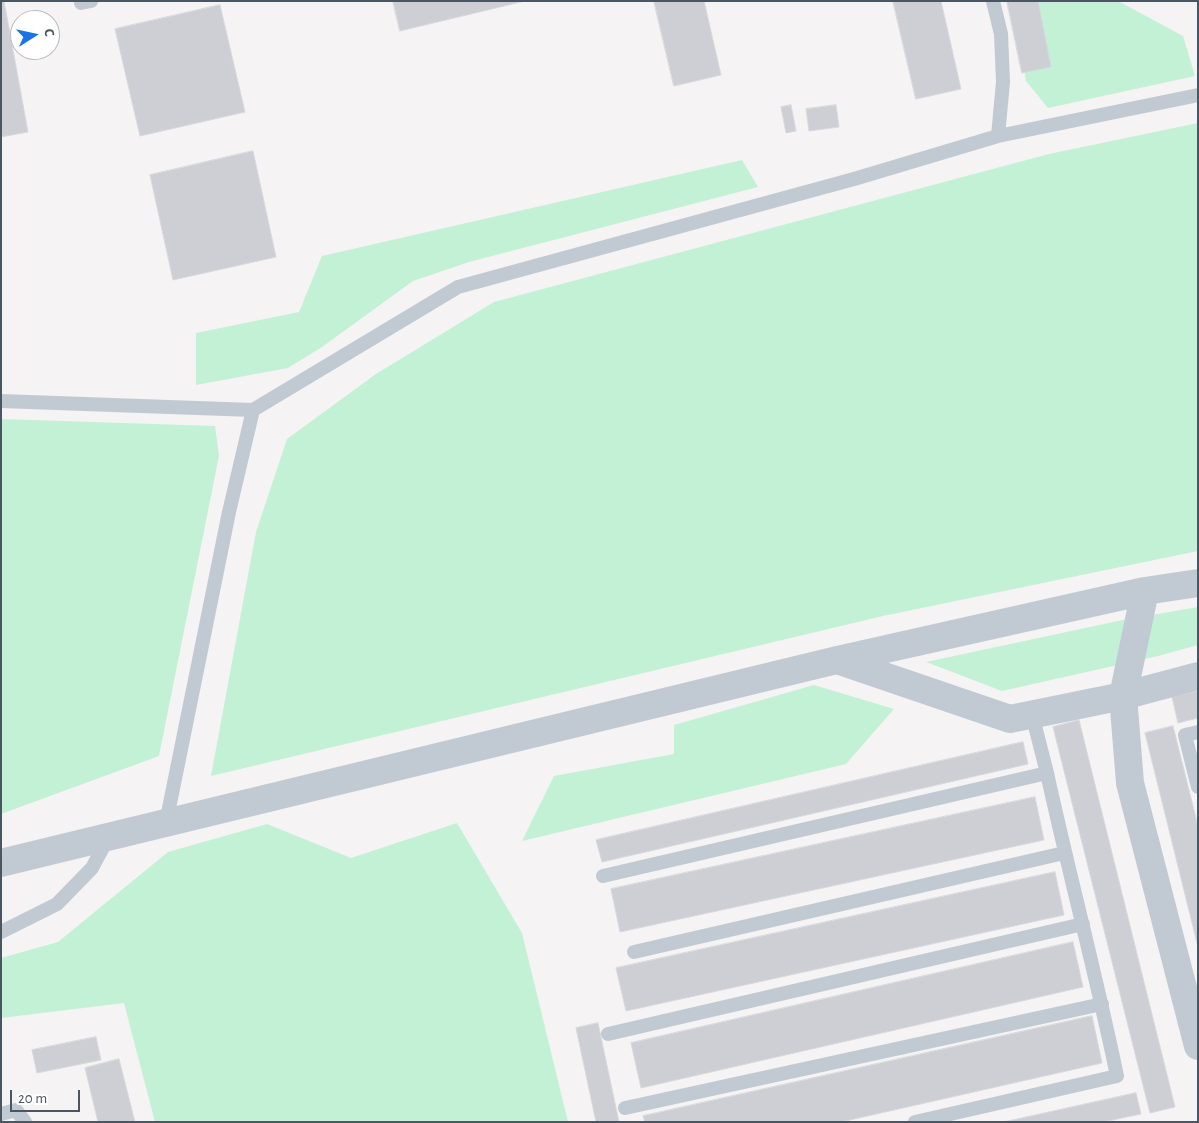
<!DOCTYPE html>
<meta charset="utf-8">
<style>
body{margin:0}
#map{position:relative;width:1199px;height:1123px;overflow:hidden;background:#f5f3f3;font-family:"Alegreya Sans",sans-serif}
canvas{display:block}
.frame{position:absolute;inset:0;border:2px solid #4a5661;pointer-events:none}
.north{position:absolute;left:10px;top:10px;width:50px;height:50px;box-sizing:border-box;background:#fff;border:1px solid #b7bbc0;border-radius:50%;rotate:80deg;font-size:14px;font-weight:700;line-height:20px;text-align:center;color:#4a5661}
.north::after{content:'';display:block;margin:auto;width:18px;height:22px;background:#1a73e8;clip-path:polygon(50% 0,100% 100%,50% 72%,0 100%)}
.scale{position:absolute;left:10px;top:1090px;width:70px;height:22px;box-sizing:border-box;border:2px solid #4a5661;border-top:0;padding-left:6px;font-size:15px;line-height:18px;white-space:nowrap;color:#4a5661;-webkit-text-stroke:4px #fff;paint-order:stroke}
</style>
<div id="map">
<canvas width="1199" height="1123"></canvas>
<div class="frame"></div>
<div class="north">С</div>
<div class="scale">20 m</div>
</div>
<script>
const c = document.querySelector('canvas').getContext('2d');
c.lineJoin = 'round';
function fillPath(path, color) {
  c.fillStyle = color;
  c.fill(path, 'evenodd');
}
function trace(path, color, width, dash) {
  c.strokeStyle = color;
  c.lineWidth = width;
  c.lineCap = dash ? 'butt' : 'round';
  c.setLineDash(dash || []);
  c.stroke(path);
}
const green = new Path2D(`
 M1014 1H1118L1183 36 1195 76 1048 108 1026 81Z
 M1198 123V551L883 616 211 776 256 532 287 439 376 374 494 302 1049 154Z
 M742 160 758 187 469 262 413 281 322 347 288 368 196 385V333L299 312 322 256Z
 M1 419 215 426 219 456 159 756 1 814Z
 M1198 607V645L1158 656 1002 691 926 662 1118 621Z
 M814 685 894 709 846 764 522 841 554 776 674 754V725Z
 M457 823 522 933 568 1122H155L124 1003 1 1018V958L58 942 168 852 267 824 351 858Z`);
const building = new Path2D(`
 M1 1H4L28 132 1 137Z
 M393 1H525L400 31Z
 M654 1H704L721 75 674 86Z
 M893 1H941L961 89 916 99Z
 M1007 1H1038L1051 67 1022 73Z
 M220 5 245 112 140 136 115 29Z
 M791 105 796 131 786 133 781 107Z
 M836 105 839 127 809 131 806 109Z
 M253 151 276 257 173 280 150 175Z
 M1198 691V718L1178 723 1172 697Z
 M1079 720 1175 1107 1150 1113 1053 727Z
 M1173 726 1198 826V947L1145 733Z
 M1023 742 1028 764 602 862 596 840Z
 M1035 797 1044 840 620 932 611 889Z
 M1055 872 1064 915 626 1011 616 968Z
 M1073 942 1083 987 641 1088 631 1043Z
 M1092 1016 1102 1063 841 1122H645L643 1116Z
 M598 1023 619 1122H596L576 1028Z
 M96 1037 101 1060 37 1073 32 1050Z
 M119 1059 135 1122H98L85 1068Z
 M1136 1093 1141 1114 1103 1122H1004Z`);
const lane = new Path2D(`
 M81 3 91 1
 M998 136 1198 95
 M1 401 253 410
 M1198 732 1185 735 1198 787
 M166 823 229 512 253 410 458 287 854 179 998 136 1003 82 1001 34 993 1
 M603 876 1047 773 1032 714
 M1 932 57 904 92 868 108 838
 M634 952 1064 853
 M608 1034 1083 924
 M625 1108 1102 1004
 M1 1114 16 1110 25 1122
 M915 1122 1117 1076C1096 974 1069 874 1047 773`);
const street = new Path2D(`
 M1145 591 1123 696 1130 783 1198 1046
 M837 660 1010 719 1123 696 1198 676
 M1 863 837 660 1145 591 1198 583`);
fillPath(green, '#c3f1d5');
fillPath(building, '#cdcfd5');
trace(building, '#d7d9de', 1);
trace(lane, '#c1cad2', 14);
trace(street, '#c1cad2', 28);
</script>
